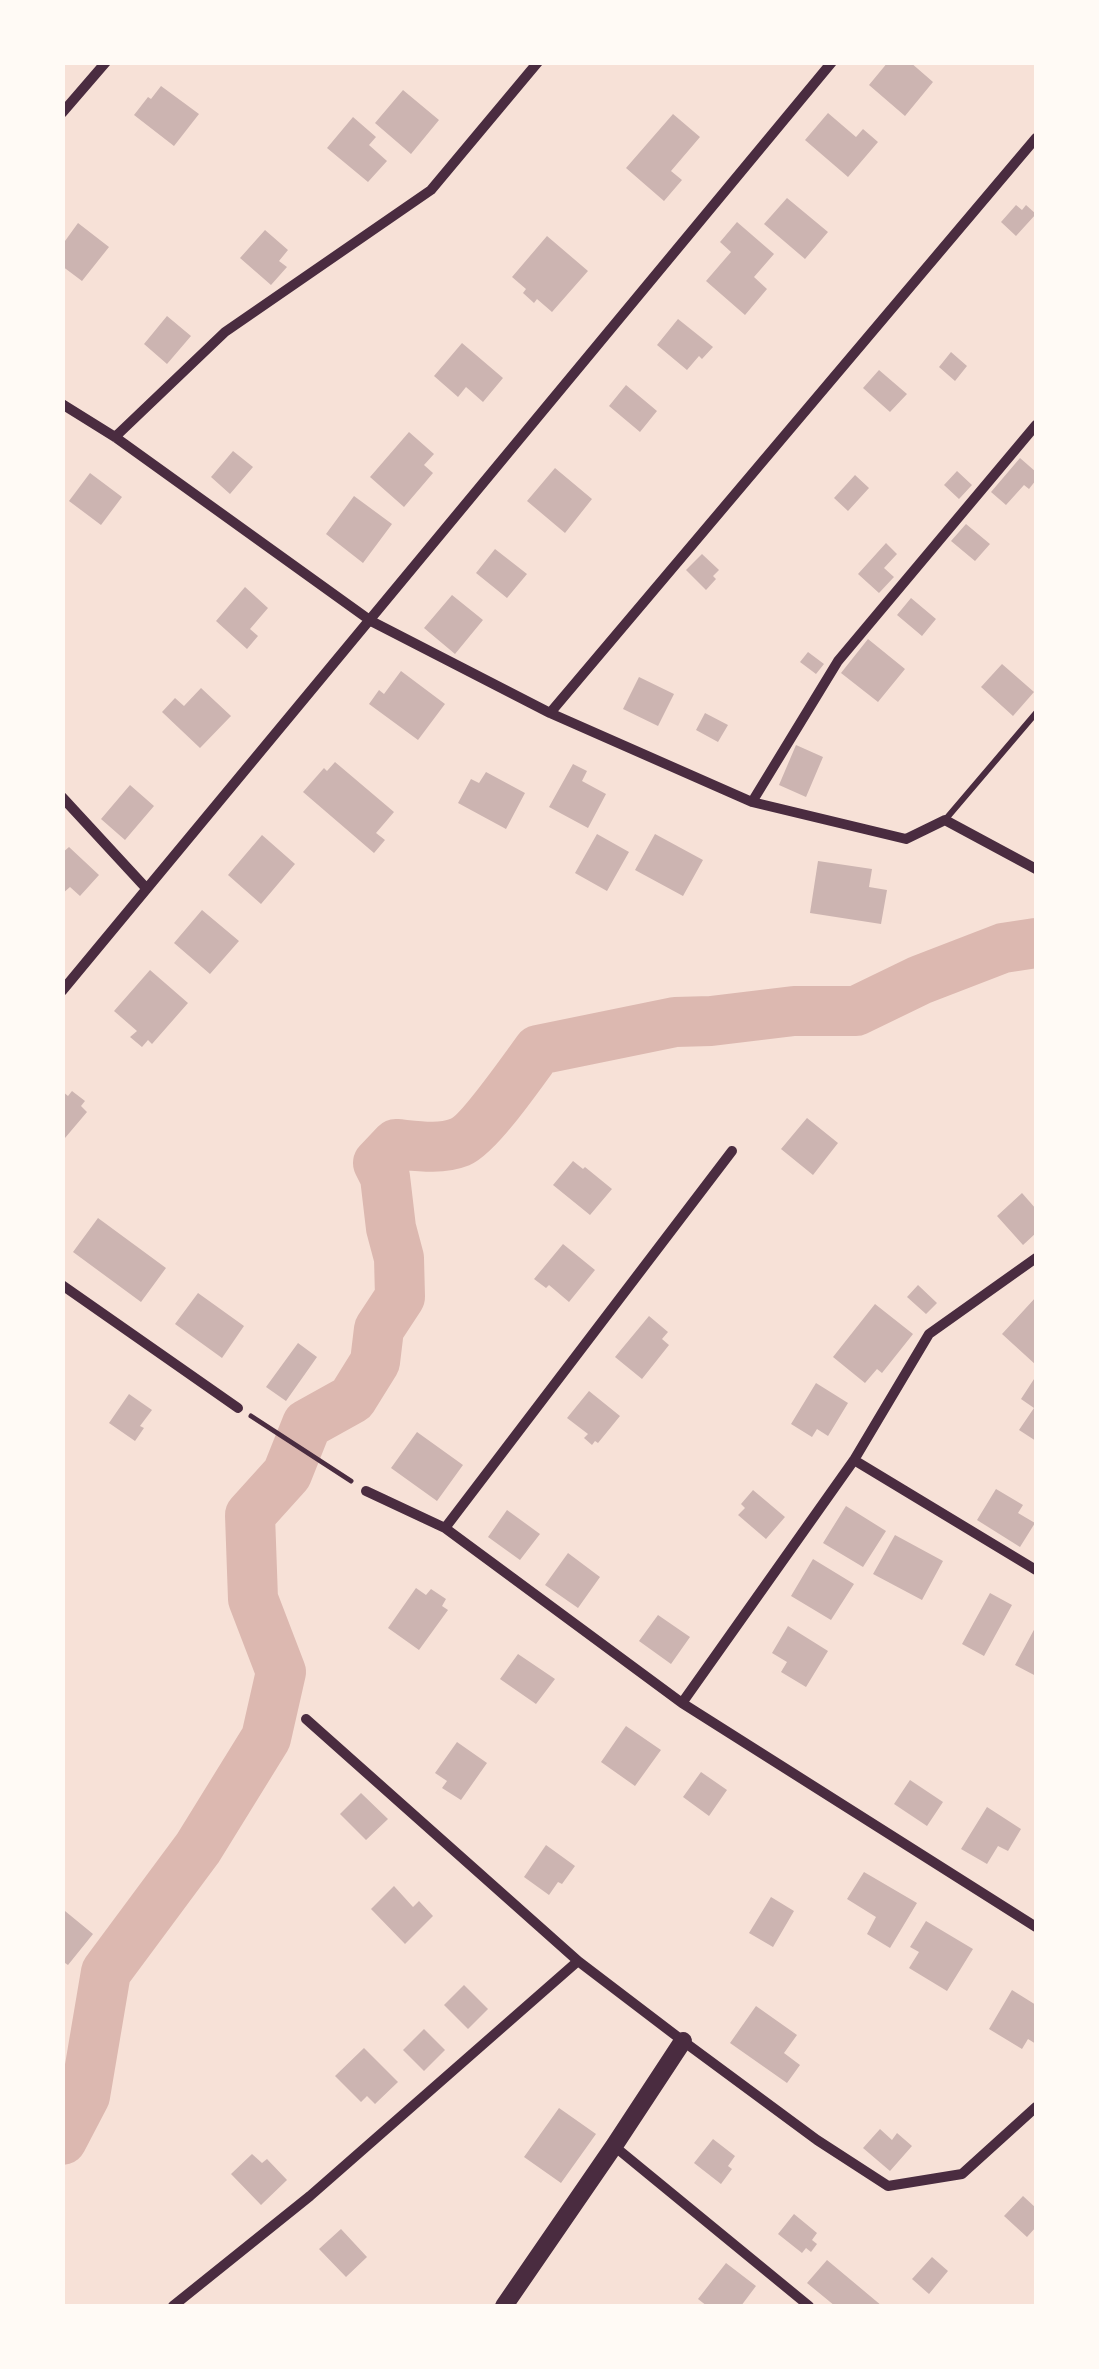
<!DOCTYPE html>
<style>
body{margin:0}
#map{position:relative;width:1099px;height:2369px;overflow:hidden;background:#f7e1d7;font-family:Overpass,sans-serif}
canvas{display:block}
.frame{position:absolute;inset:0;border:65px solid #fffaf5;pointer-events:none}
</style>
<div id="map">
<canvas width="1099" height="2369"></canvas>
<div class="frame"></div>
</div>
<script>
const c = document.querySelector('canvas').getContext('2d');
c.lineJoin = 'round';
function trace(path, color, width, dash) {
  c.strokeStyle = color;
  c.lineWidth = width;
  c.lineCap = dash ? 'butt' : 'round';
  c.setLineDash(dash || []);
  c.stroke(path);
}
function fillPath(path, color) {
  c.fillStyle = color;
  c.fill(path, 'evenodd');
}
const river = new Path2D(`
 M62 2140 85 2096 106 1972 198 1848 266 1738 281 1672 253 1599 250 1515 287 1474 307 1424 352 1399 375 1362 379 1329 400 1297 399 1258 391 1228 385 1177 378 1163 396 1144C417 1146 440 1150 460 1142 479 1134 524 1069 538 1050L675 1022 711 1021 794 1011H856L920 980 1003 948 1036 943`);
const building = new Path2D(`
 M888 62H910L933 82 905 116 869 85Z
 M161 86 199 114 174 146 134 115 148 97 151 99Z
 M403 90 439 120 411 154 375 123Z
 M828 113 856 137 863 129 878 142 848 177 805 140Z
 M673 114 700 137 671 171 682 180 664 201 626 168Z
 M353 117 376 137 369 145 387 161 368 182 327 148Z
 M787 198 828 232 805 259 764 224Z
 M1016 205 1022 210 1026 205 1036 214 1016 236 1001 222Z
 M737 222 774 254 754 277 767 289 745 315 706 281 731 252 720 242Z
 M78 223 109 247 82 281 62 266V239L65 241Z
 M265 230 288 250 279 261 287 267 271 285 240 258Z
 M547 236 588 271 552 312 537 299 534 303 523 293 526 289 512 277Z
 M167 316 191 336 167 364 144 344Z
 M678 319 713 347 702 359 699 356 687 370 657 345Z
 M462 343 503 378 483 402 466 387 458 397 434 376Z
 M951 352 967 366 955 381 939 367Z
 M879 370 907 394 890 412 863 388Z
 M626 385 657 411 640 432 609 406Z
 M409 432 434 454 424 465 433 473 404 507 370 477Z
 M233 451 253 467 230 494 211 477Z
 M1020 458 1036 472V480L1029 489 1024 485 1006 505 991 492Z
 M555 468 592 499 565 533 527 501Z
 M957 471 972 485 959 499 944 485Z
 M90 473 122 497 101 525 69 501Z
 M855 475 869 488 848 511 834 498Z
 M354 496 392 524 363 563 326 534Z
 M966 524 990 544 975 561 951 541Z
 M886 543 897 554 884 568 894 577 879 593 858 574Z
 M495 549 527 574 507 598 476 573Z
 M702 554 719 570 713 576 716 579 706 590 686 570Z
 M245 587 268 608 250 629 258 636 247 649 216 621Z
 M452 595 483 620 455 654 424 628Z
 M911 598 936 619 922 636 897 615Z
 M868 639 905 669 878 702 841 673Z
 M808 652 824 664 816 674 800 662Z
 M1002 664 1034 692 1013 716 981 687Z
 M401 671 445 704 418 740 369 704 379 690 384 694Z
 M639 677 674 694 658 726 623 709Z
 M201 688 231 716 200 748 162 712 175 698 184 706Z
 M705 713 728 725 718 742 696 730Z
 M796 745 823 757 806 797 779 785Z
 M335 762 394 812 376 833 385 840 374 853 303 792 324 768 327 771Z
 M573 764 587 771 582 781 606 794 588 828 549 807Z
 M486 772 525 793 506 829 458 803 471 779 479 783Z
 M130 785 154 806 125 840 101 819Z
 M597 834 629 852 607 891 575 873Z
 M655 834 703 860 683 896 635 870Z
 M262 835 295 864 261 904 228 875Z
 M69 847 99 875 80 896 70 887 62 894V853Z
 M818 861 872 869 869 887 887 890 881 924 810 913Z
 M202 910 239 941 210 974 174 943Z
 M150 970 188 1003 152 1044 148 1040 142 1047 130 1037 137 1031 114 1011Z
 M62 1091 68 1096 72 1091 85 1101 81 1106 87 1112 65 1138 62 1136Z
 M807 1118 838 1143 813 1175 781 1149Z
 M573 1161 583 1169 585 1167 612 1189 590 1215 553 1185Z
 M1022 1193 1036 1209V1233L1023 1245 997 1216Z
 M98 1218 166 1268 141 1302 73 1252Z
 M563 1244 595 1270 569 1302 549 1285 546 1288 534 1279Z
 M918 1285 937 1303 926 1314 907 1297Z
 M198 1293 244 1326 222 1358 175 1324Z
 M1036 1297V1365L1002 1334Z
 M875 1304 913 1334 882 1373 877 1369 865 1383 833 1357Z
 M649 1316 668 1332 662 1339 669 1345 642 1379 615 1357Z
 M298 1343 317 1357 286 1401 266 1387Z
 M1036 1376V1441L1019 1430 1034 1408 1021 1399Z
 M816 1383 848 1403 828 1436 817 1429 812 1437 791 1424Z
 M589 1391 620 1416 598 1443 595 1441 592 1445 584 1438 588 1434 567 1418Z
 M129 1394 152 1410 140 1426 144 1428 135 1441 109 1423Z
 M417 1432 463 1465 437 1501 391 1468Z
 M996 1489 1023 1505 1018 1513 1035 1523 1020 1547 977 1520Z
 M753 1490 785 1517 766 1539 738 1515 745 1508 741 1504Z
 M846 1506 886 1531 863 1567 823 1543Z
 M507 1510 540 1534 520 1560 488 1537Z
 M895 1535 943 1561 922 1600 873 1574Z
 M568 1553 600 1577 578 1608 545 1585Z
 M813 1559 854 1584 831 1620 791 1596Z
 M416 1588 426 1595 431 1589 446 1599 442 1606 448 1610 419 1650 388 1628Z
 M990 1593 1012 1605 984 1656 962 1644Z
 M658 1615 690 1637 671 1664 639 1641Z
 M788 1626 828 1651 806 1687 781 1672 787 1662 772 1653Z
 M1036 1626V1676L1015 1665Z
 M518 1654 555 1679 536 1704 500 1679Z
 M626 1726 661 1750 635 1786 601 1762Z
 M457 1742 487 1763 461 1800 442 1788 447 1781 435 1773Z
 M701 1772 727 1790 709 1816 683 1797Z
 M910 1780 943 1802 927 1826 894 1804Z
 M361 1793 388 1819 366 1840 340 1814Z
 M987 1807 1021 1829 1008 1851 998 1846 987 1864 961 1849Z
 M546 1845 575 1866 562 1884 558 1882 549 1895 524 1877Z
 M864 1872 917 1903 890 1948 867 1934 876 1917 847 1899Z
 M394 1886 413 1907 419 1901 433 1916 405 1944 371 1909Z
 M771 1897 794 1911 773 1947 749 1933Z
 M65 1911 93 1934 68 1965 62 1961V1914Z
 M926 1921 973 1949 947 1991 909 1968 919 1952 910 1947Z
 M464 1985 488 2009 468 2029 444 2005Z
 M1012 1990 1036 2005V2044L1028 2039 1022 2049 989 2029Z
 M756 2006 797 2035 784 2053 800 2065 787 2083 730 2043Z
 M424 2029 445 2050 424 2071 403 2050Z
 M364 2048 398 2082 375 2104 367 2096 361 2102 335 2076Z
 M559 2108 596 2134 561 2183 524 2157Z
 M880 2129 892 2140 897 2133 912 2146 890 2171 863 2148Z
 M713 2139 735 2156 728 2166 732 2169 721 2184 694 2163Z
 M252 2154 262 2163 267 2159 287 2180 261 2205 231 2174Z
 M1023 2196 1036 2208V2227L1027 2237 1004 2216Z
 M794 2214 817 2233 812 2240 817 2244 811 2252 806 2248 802 2253 778 2234Z
 M341 2229 367 2257 346 2277 319 2249Z
 M932 2257 948 2271 929 2294 912 2279Z
 M827 2260 882 2306H835L807 2283Z
 M726 2263 756 2286 741 2306H707L698 2299Z`);
const path = new Path2D(`
 M251 1416 351 1481`);
const service = new Path2D(`
 M945 820 1036 713`);
const minor = new Path2D(`
 M62 113 106 62
 M62 404 115 437 371 621 550 713 752 802 906 839 945 820 1036 869
 M115 437 225 332 431 190 538 62
 M550 713 1036 138
 M62 797 146 888
 M752 802 838 661 1036 425
 M62 991 832 62
 M62 1285 238 1408
 M854 1460 1036 1570
 M366 1491 445 1528 682 1703 1036 1927
 M445 1528 732 1151
 M682 1703 854 1460 929 1334 1036 1258
 M306 1719 578 1961 683 2041 817 2140 888 2186 962 2174 1036 2107
 M614 2146 809 2306
 M173 2306 310 2196 578 1961`);
const tertiary = new Path2D(`
 M504 2306 614 2146 683 2041`);
trace(river, '#dcb8b0', 50);
fillPath(building, '#ccb4b1');
trace(path, '#4a2c40', 5);
trace(service, '#4a2c40', 6);
trace(minor, '#4a2c40', 10);
trace(tertiary, '#4a2c40', 18);
</script>
